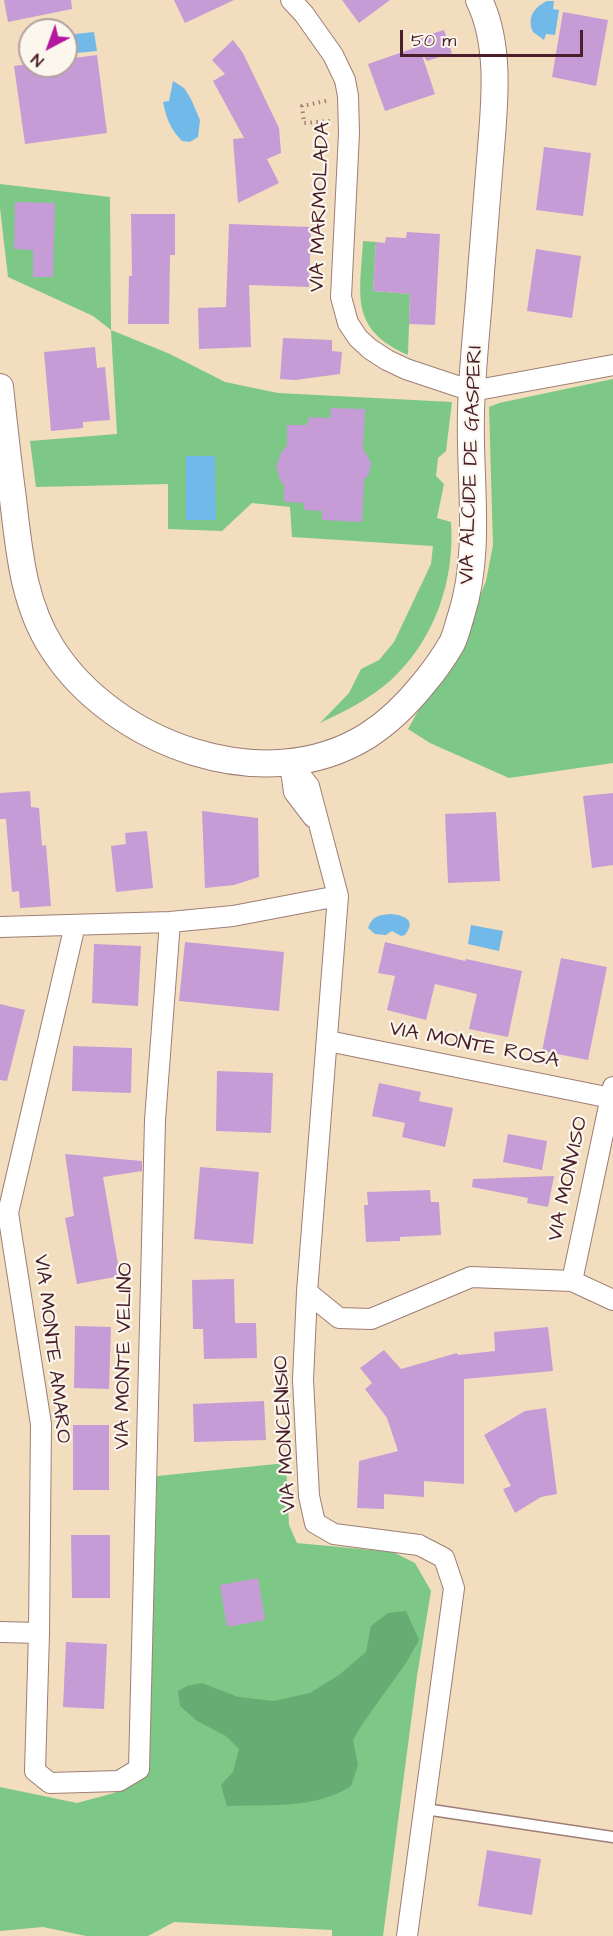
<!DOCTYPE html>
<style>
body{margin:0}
#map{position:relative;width:613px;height:1936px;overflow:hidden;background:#f3ddbf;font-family:"Architects Daughter",sans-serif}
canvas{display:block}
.north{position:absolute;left:18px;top:18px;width:60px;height:60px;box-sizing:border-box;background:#fbf7ec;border:2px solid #b4a19f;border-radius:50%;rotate:221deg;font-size:16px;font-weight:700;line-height:24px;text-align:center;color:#4a1f2b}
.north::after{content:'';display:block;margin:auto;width:21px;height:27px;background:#b5179e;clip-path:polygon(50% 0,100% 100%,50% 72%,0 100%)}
.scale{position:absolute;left:400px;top:30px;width:183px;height:27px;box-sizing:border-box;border:3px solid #4a1f2b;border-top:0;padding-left:8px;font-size:18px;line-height:21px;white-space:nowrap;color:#4a1f2b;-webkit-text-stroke:4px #fbf7ec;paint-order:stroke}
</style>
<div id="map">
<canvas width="613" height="1936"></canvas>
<div class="north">N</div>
<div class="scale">50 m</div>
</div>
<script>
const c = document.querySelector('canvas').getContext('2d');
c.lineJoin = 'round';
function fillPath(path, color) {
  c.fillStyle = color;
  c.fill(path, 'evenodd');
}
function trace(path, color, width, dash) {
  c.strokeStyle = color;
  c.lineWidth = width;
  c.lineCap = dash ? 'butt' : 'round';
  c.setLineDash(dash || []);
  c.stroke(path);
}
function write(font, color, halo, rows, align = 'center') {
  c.font = font + ' "Architects Daughter",sans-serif';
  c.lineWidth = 4.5;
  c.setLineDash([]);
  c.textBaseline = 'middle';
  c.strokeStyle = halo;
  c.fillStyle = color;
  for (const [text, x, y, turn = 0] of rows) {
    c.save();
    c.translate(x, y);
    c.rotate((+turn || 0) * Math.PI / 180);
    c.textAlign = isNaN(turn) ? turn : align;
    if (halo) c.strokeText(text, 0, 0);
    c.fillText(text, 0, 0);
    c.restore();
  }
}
const green = new Path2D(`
 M0 184 110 197 111 330 170 354 225 382 278 393 452 402 446 451 438 458 436 476 444 484 437 518 451 522C455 580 435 639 391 680 370 699 345 711 320 723L349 693 361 669 379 660 394 642 431 564 433 546 292 537 290 507 252 503 222 531 168 529V484L36 487 30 441 117 434 111 330 93 316 8 277 0 208Z
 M363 241 376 242 373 291 410 294 408 355C349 329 360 295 363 241Z
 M613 379V763L509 778 430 743 408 729 473 613 486 581 493 545 489 407 499 403Z
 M286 1463 289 1525 297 1543 393 1552 415 1563 431 1591 417 1676 383 1936H332V1930L174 1922 148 1936H86L43 1927 0 1931V1787L77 1803 114 1793 149 1767 157 1476Z`);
const forest = new Path2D(`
 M406 1611 419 1640 406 1663 363 1723 353 1740 358 1765 351 1786C314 1810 269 1804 227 1806L221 1785 233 1772 239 1749 226 1736 197 1721 180 1706 178 1691 187 1686 202 1683 238 1697 274 1701 310 1693 339 1675 366 1652 371 1626 388 1613Z`);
const water = new Path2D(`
 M547 1H554L553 9 559 10 555 35 546 34 544 40 533 32C527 18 533 8 547 1Z
 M94 32 97 51 66 54V35Z
 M173 81 184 88 191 99 200 120 198 137 190 142 182 141C171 130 166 118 163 102L169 101Z
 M186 456H215L216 520H186Z
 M390 914C404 915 417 920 405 935L401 936 392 931 386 935 375 934 368 928C372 916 379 915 390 914Z
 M471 925 503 931 499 951 468 944Z`);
const building = new Path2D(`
 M4 0H71L72 9 8 22Z
 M174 0H234L185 23Z
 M342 0H390L359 23Z
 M563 12 608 20 596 86 552 77Z
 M444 30 452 53 427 61 421 52 435 94 385 111 368 64 417 47 412 40Z
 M233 40 243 53 279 128 281 153 267 159 279 183 238 203 233 139 244 138 213 81 225 74 212 60Z
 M97 55 107 133 25 144 14 66 30 64V66H66V59Z
 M544 147 591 153 583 216 536 210Z
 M15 202 55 203 53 277H33V250L14 249Z
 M131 214H175V255H170L169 324H128L129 276H132Z
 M229 224 311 227 309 287 249 285 251 347 199 349 198 308 226 307Z
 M407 232 440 234 435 325 409 324 410 294 373 291 376 242 385 243 386 237 406 238Z
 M536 249 581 256 572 318 527 311Z
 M283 338 332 340V351L342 352 340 374 295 380 280 379Z
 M95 347 97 368 105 367 110 420 83 422V428L51 431 44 352Z
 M331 408 365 409 363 449 371 462 369 474 364 480 362 522 322 520V511L304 510V503L284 502V485L280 480 276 466 282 451 287 446V425H306L310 417 330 418Z
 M30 791 31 807 39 808 42 846 46 845 51 906 20 908 19 891 12 892 6 819H0V793Z
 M613 793V865L592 868 583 796Z
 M202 811 258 818 259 877 234 885 205 888Z
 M496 812 500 881 448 883 445 814Z
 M147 831 153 888 116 892 111 846 126 844 125 833Z
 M185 942 284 952 279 1011 179 1001Z
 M385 942 465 961 466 959 522 971 508 1037 469 1029 477 994 435 984 426 1020 387 1010 395 976 378 973Z
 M94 944 141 946 138 1006 92 1003Z
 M561 958 607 967 588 1060 542 1051Z
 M0 1004 25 1010 7 1081 0 1080Z
 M73 1046 132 1048 131 1093 72 1091Z
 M217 1071 273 1073 271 1133 216 1131Z
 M379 1083 421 1092 419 1101 453 1108 445 1147 402 1137 405 1123 372 1116Z
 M508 1134 547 1141 542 1170 503 1162Z
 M65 1154 142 1161V1171L103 1177 120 1276 77 1284 65 1218 74 1216Z
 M200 1167 259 1172 253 1244 194 1239Z
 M554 1176 548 1207 527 1203 528 1198 472 1187 473 1179Z
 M430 1190 431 1202H439L441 1235 400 1237V1241L366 1242 364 1205H368L367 1192Z
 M234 1279 235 1323H256L257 1358 204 1359 203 1329H193L192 1280Z
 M75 1326 111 1327 109 1389 74 1388Z
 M548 1327 553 1371 464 1379V1484L424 1481V1497L384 1494V1509L357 1508 359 1461 398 1451 387 1418 365 1389 372 1383 360 1368 384 1350 401 1369 457 1353 458 1355 495 1351 494 1332Z
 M264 1401 266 1440 194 1442 193 1404Z
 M546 1408 557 1494 541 1497 515 1513 503 1489 511 1486 484 1435 525 1411Z
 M73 1425H109V1490H73Z
 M71 1535H110V1598H72Z
 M258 1578 265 1620 227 1627 220 1585Z
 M66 1642 107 1644 104 1709 63 1707Z
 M487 1850 541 1859 532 1915 478 1906Z`);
const path = new Path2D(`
 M326 101 302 106 304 123 330 121`);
const service = new Path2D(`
 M425 1809 613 1837`);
const minor = new Path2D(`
 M291 0 304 14 333 55 345 80 348 96 349 133 341 297 348 323 358 338 370 349 387 360 406 369 472 391 613 365
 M290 762 309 786 338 896 307 1292 303 1380 309 1496 315 1523 334 1534 419 1545 444 1558 454 1588 407 1936
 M290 764 294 792 313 817
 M75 925 8 1213 41 1424 39 1633 35 1771 50 1783 119 1781 139 1769 155 1120 170 922
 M0 927 170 922 233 916 338 896
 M328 1041 611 1098
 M572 1281 613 1087
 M307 1292 339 1318 371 1319 471 1277 572 1281 613 1300
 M0 1632 39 1633`);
const tertiary = new Path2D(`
 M0 387C4 424 8 462 13 499 19 550 23 603 52 648 113 744 264 800 367 736 389 722 408 703 424 683 434 671 444 657 452 643 456 635 458 625 461 616 482 550 469 481 471 413 472 366 478 319 481 272 484 235 487 197 490 160 494 109 502 47 479 0`);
const streetNames = [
 ["VIA MARMOLADA",321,207,-88],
 ["VIA ALCIDE DE GASPERI",472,465,-88],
 ["VIA MONTE ROSA",474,1046,11],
 ["VIA MONVISO",569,1179,-78],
 ["VIA MONTE AMARO",51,1349,83],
 ["VIA MONTE VELINO",125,1356,-89],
 ["VIA MONCENISIO",286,1434,-93]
];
fillPath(green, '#7dc886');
fillPath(forest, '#66ac73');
fillPath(water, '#70b9e8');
fillPath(building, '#c59cd5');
trace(service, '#9e7e75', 13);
trace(minor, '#9e7e75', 22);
trace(tertiary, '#9e7e75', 28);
trace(path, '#9e7e75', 4, [1.5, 4.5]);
trace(service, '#fff', 10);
trace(minor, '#fff', 20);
trace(tertiary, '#fff', 26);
write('21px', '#4a1f2b', '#fbf7ec', streetNames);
</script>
